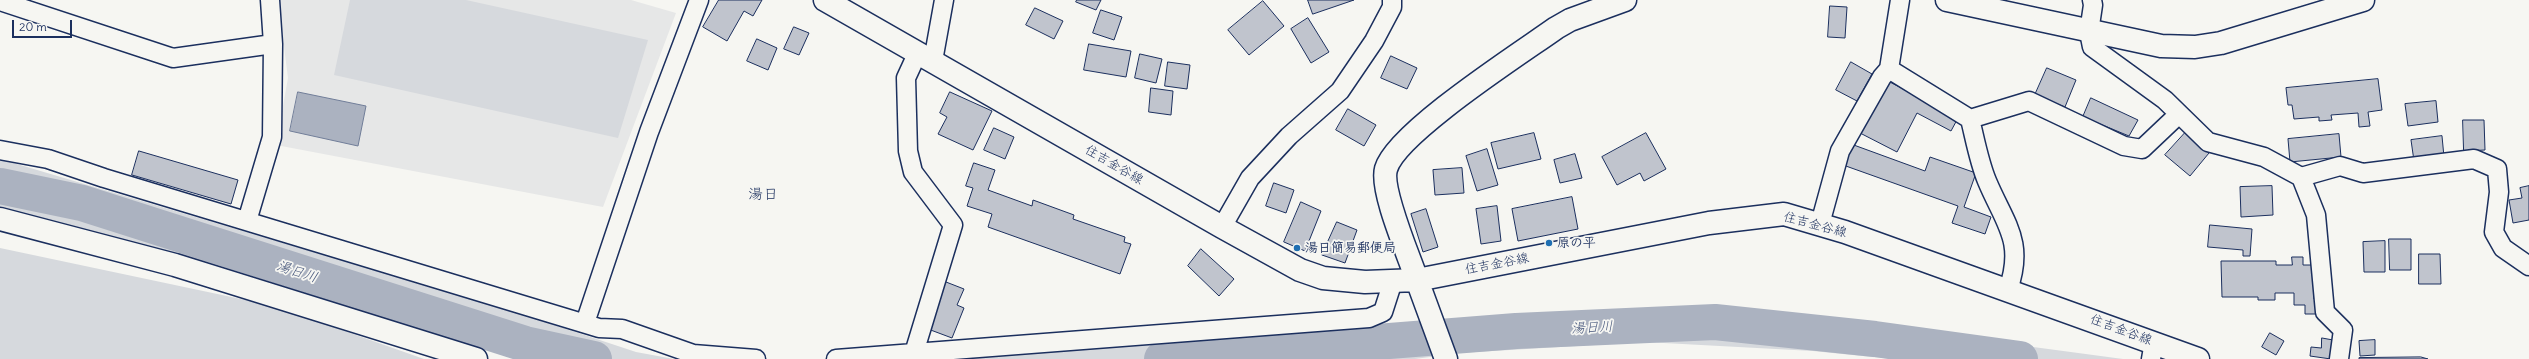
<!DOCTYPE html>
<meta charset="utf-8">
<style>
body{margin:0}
#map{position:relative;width:2529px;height:359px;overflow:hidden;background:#f6f6f2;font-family:Delius,sans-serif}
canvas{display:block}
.scale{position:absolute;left:12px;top:20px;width:60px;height:18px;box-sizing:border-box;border:2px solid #1b2f5e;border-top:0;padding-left:5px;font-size:12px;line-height:14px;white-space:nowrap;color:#1b2f5e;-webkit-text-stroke:3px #f6f6f2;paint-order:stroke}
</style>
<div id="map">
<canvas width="2529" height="359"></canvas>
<div class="scale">20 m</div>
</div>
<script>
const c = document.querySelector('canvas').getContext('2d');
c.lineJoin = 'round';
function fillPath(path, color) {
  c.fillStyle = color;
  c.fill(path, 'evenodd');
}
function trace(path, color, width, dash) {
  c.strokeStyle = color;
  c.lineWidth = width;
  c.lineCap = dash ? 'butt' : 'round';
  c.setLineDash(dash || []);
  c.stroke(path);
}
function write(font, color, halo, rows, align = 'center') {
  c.font = font + ' Delius,"Klee One",sans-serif';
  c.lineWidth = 3.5;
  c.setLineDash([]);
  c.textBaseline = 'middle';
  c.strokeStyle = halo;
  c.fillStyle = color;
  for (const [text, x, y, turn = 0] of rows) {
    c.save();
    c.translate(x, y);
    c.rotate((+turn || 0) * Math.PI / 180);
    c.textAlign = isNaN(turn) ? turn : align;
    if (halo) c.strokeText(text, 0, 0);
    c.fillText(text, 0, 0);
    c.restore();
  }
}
const built = new Path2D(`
 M278 0H631L676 13 603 207 276 145 288 78Z`);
const green = new Path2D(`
 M350 0H466L648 40 618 138 334 75Z
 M0 159 506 309 636 352 674 359H522L249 272 0 213Z
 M0 248 274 306 424 359H0Z
 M1707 308 1854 323 2123 359H1892L1813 351 1645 342 1459 353 1415 359H906L1033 347 1212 340 1384 327 1479 325 1567 314Z`);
const water = new Path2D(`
 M298 92 366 106 358 146 290 131Z`);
const river = new Path2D(`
 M0 186 82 203 525 344 594 359
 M1162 359 1516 331 1715 322 1875 339 2020 359`);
const building = new Path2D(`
 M719 0H762L753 16 744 11 727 41 703 27Z
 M1077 0H1101L1096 10 1076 2Z
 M1308 0H1354L1313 14Z
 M1263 1 1284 26 1249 55 1228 30Z
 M1830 6 1847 7 1845 38 1828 37Z
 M1035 8 1063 21 1054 39 1026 25Z
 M1101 10 1122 17 1114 40 1093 33Z
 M1308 18 1329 52 1311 63 1291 29Z
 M794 27 809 33 799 55 784 49Z
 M757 39 777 48 768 70 747 61Z
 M1089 44 1131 51 1126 77 1084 70Z
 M1140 54 1162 59 1156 83 1135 78Z
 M1391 56 1417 68 1407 89 1381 78Z
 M1168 62 1190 65 1187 89 1165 86Z
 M1851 62 1872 74 1857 101 1836 90Z
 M2047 68 2076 80 2065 107 2035 95Z
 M2378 79 2382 110 2368 112 2370 126 2359 127 2358 113 2331 115 2332 120 2319 121V117L2294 119 2292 105H2288L2286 88Z
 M1888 81 1958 118 1951 131 1917 113 1897 152 1860 133Z
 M1151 88 1173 91 1171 115 1149 112Z
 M950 92 992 111 973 150 938 134 947 117 940 113Z
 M2091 98 2138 120 2129 136 2083 117Z
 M2436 101 2438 122 2408 126 2405 104Z
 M1348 109 1376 125 1364 146 1336 130Z
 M2463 120H2484L2485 150 2464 151Z
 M994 128 1014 137 1005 159 984 150Z
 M1534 133 1541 159 1498 169 1491 143Z
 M1646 133 1666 169 1644 181 1640 173 1617 185 1602 157Z
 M2185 133 2209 153 2190 176 2165 155Z
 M2339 134 2341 157 2290 162 2288 139Z
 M2442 136 2444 157 2414 161 2411 140Z
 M1851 144 1925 171 1930 157 1976 173 1964 207 1991 217 1985 234 1952 223 1958 206 1843 165Z
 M1487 149 1498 185 1477 191 1466 156Z
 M139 151 238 180 231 204 132 175Z
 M1575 154 1582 178 1560 183 1554 160Z
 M974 163 995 170 988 190 1032 206 1033 200 1074 215 1073 219 1125 237 1124 242 1131 244 1120 274 988 227 992 214 967 206 973 188 966 186Z
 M1462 168 1464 193 1435 195 1433 170Z
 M1274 183 1294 190 1286 213 1266 206Z
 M2272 186 2273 215 2241 217 2240 187Z
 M2529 186V220L2513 223 2509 200 2522 198 2520 188Z
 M1572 197 1578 229 1518 241 1512 209Z
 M1301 202 1321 211 1305 251 1284 242Z
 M1497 206 1501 241 1481 244 1476 209Z
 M1426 209 1438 247 1423 252 1411 214Z
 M1337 222 1357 230 1345 263 1322 255Z
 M2210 225 2252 229 2250 256H2243V250L2208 247Z
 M2389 239H2411V270H2390Z
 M2385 241V272H2364L2363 242Z
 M1201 249 1234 279 1219 296 1188 266Z
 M2419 254H2440L2441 284H2419Z
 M2292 257H2303V265H2314V299H2317V314H2305V305H2294V293H2275V300H2258V297H2222L2221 261H2276V265H2292Z
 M946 282 964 289 957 305 964 308 952 338 928 329Z
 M2270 333 2284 341 2276 355 2262 347Z
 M2322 338 2333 340 2331 359 2310 356 2311 347 2321 348Z
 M2375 340V355L2360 356 2359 341Z
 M2421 357 2428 359H2359V358Z`);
const minor = new Path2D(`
 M1900 0 1889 69 1970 119
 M2092 0 2093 5 2089 32 2092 47 2165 100 2208 142 2264 157 2301 177 2316 215 2325 312 2343 330 2339 359
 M0 1 173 58 273 44
 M933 61 944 0
 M0 150 48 159 104 178 599 328 622 329 693 354 756 359
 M2301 177 2340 166 2363 173 2474 159 2497 169 2499 192 2494 232 2503 248 2529 266
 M247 221 272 137 273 44 270 0
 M1820 224 1840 151 1882 77 1889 69
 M1222 227 1250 178 1289 136 1340 91 1374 41 1392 7V0
 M2008 290C2025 241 2005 224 1987 181 1979 162 1975 139 1970 119L2029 101 2124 146 2142 149 2179 114
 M585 323 649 132 699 0
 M914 353 953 225 913 172 908 151 906 78 918 52
 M836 359 1369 318 1383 312 1393 281
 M2151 359 2154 342`);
const tertiary = new Path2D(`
 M1947 0 2161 46 2195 47 2221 43 2363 0
 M0 219 175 265 476 359
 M1417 280C1409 256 1380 190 1386 169 1396 133 1521 53 1556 28L1570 20 1625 0`);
const secondary = new Path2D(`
 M825 0 1222 227 1300 270 1323 278 1365 282 1417 280 1709 223 1784 214 1845 232 2198 359
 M1417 280 1446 359`);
const markers = [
 [1549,243,4,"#1f6fb2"],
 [1297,248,4,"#1f6fb2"]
];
const streetNames = [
 ["住吉金谷線",1114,165,30],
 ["住吉金谷線",1815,225,15],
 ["住吉金谷線",1497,264,-11],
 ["住吉金谷線",2121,330,20]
];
const poiNames = [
 ["原の平",1557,243],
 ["湯日簡易郵便局",1305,248]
];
const waterNames = [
 ["湯日川",297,272,18],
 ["湯日川",1592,328,-3]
];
const quarterNames = [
 ["湯日",763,195]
];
fillPath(built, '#e6e7e7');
fillPath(green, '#d6d9dd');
fillPath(water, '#abb2c0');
trace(water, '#717e99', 1);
trace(river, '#abb2c0', 36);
fillPath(building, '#c0c4cd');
trace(building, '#1b2f5e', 1);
trace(minor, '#1b2f5e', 21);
trace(tertiary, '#1b2f5e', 25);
trace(secondary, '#1b2f5e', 25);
trace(minor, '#f6f6f2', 18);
trace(tertiary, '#f6f6f2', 22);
trace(secondary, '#f6f6f2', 22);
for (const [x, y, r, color] of markers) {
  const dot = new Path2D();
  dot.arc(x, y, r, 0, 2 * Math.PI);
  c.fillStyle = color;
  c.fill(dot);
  trace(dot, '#f6f6f2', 1.5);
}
write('13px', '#1b2f5e', '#f6f6f2', streetNames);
write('bold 13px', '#1b2f5e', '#f6f6f2', poiNames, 'left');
write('italic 14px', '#46567b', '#f6f6f2', waterNames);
write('15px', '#1b2f5e', '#f6f6f2', quarterNames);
</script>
